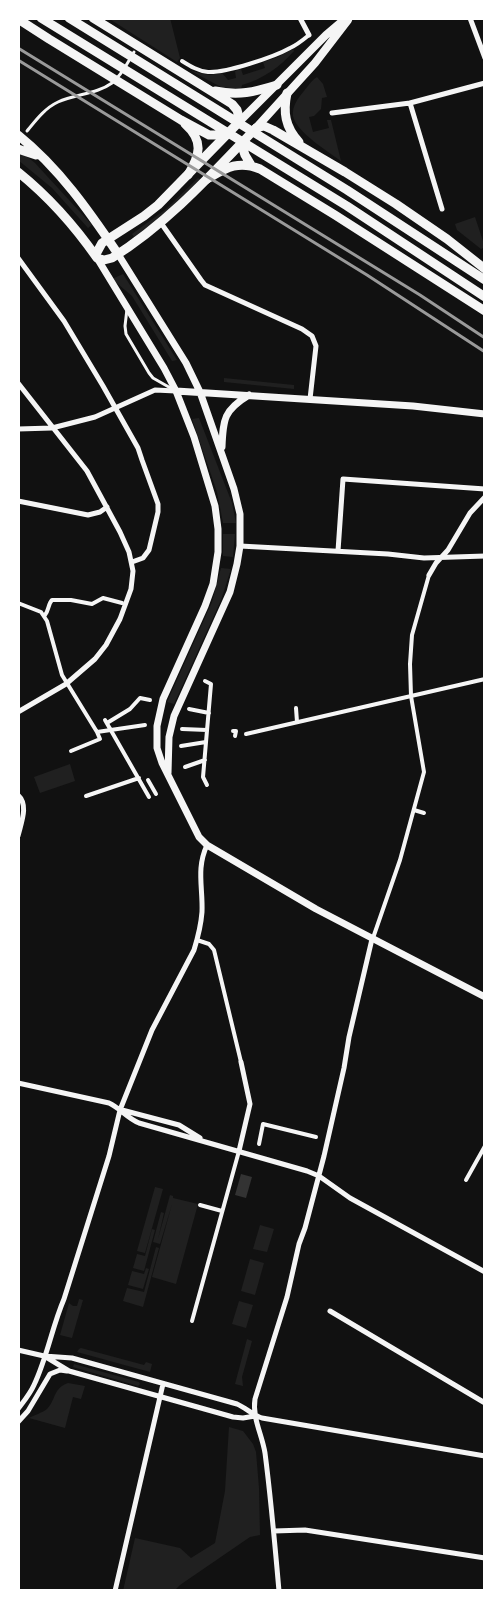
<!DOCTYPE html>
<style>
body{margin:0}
#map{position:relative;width:503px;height:1609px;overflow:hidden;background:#111;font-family:Roboto,sans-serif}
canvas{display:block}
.frame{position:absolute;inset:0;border:20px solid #fff;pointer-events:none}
</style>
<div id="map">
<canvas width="503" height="1609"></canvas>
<div class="frame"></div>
</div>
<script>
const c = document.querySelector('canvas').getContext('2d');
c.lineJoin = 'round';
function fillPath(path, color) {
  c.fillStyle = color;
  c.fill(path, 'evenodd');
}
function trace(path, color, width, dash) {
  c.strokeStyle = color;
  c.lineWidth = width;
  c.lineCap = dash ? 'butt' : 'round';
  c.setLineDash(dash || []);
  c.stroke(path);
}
const green = new Path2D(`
 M108 18H170L180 58 177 62Z
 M293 49 294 51C280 67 263 79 242 85L241 89 221 87 191 71 209 75 222 73 228 80 236 78 235 71 241 69 243 75 265 68 263 62 278 57Z
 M317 77 323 84 327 97 322 98 321 109 314 116 309 117 313 132 329 128 327 120H331L341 161C329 152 296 132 293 116 292 106 298 98 304 91 308 86 312 80 317 77Z
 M18 152 24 154 35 163 92 225 88 228 52 188 18 160Z
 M198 178 201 180 168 212 134 237 132 234 166 209Z
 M475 217 485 247 481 249 457 230 455 224Z
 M123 274 177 360 172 361 132 296 112 279Z
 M224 378 294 385V389L224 382Z
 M199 418 232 503 236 523H223L217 492 192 419Z
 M223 534H235L233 557 223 556Z
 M221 568 231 569 221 600 174 704 167 702 212 602Z
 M70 764 75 781 40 793 34 777Z
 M155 1187 163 1189 145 1253 137 1251Z
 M170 1195 173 1196V1198L198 1204 176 1284 152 1277 172 1204 160 1244 153 1242 161 1212 164 1213 158 1239Z
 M260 1225 274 1229 267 1252 253 1249Z
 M152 1229 155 1230 144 1271 133 1268 137 1254 145 1256Z
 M156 1247 159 1248 143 1307 123 1301 127 1288 144 1292Z
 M250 1259 264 1263 255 1295 241 1291Z
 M146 1268 149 1269 143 1289 128 1285 132 1271 144 1274Z
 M79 1299 83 1300 72 1338 60 1335 69 1303 73 1306H77Z
 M239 1301 253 1305 246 1328 232 1324Z
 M247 1339 252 1341 242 1377 243 1386 235 1384Z
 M81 1348 144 1365 146 1362 152 1364 150 1372 77 1352 79 1349Z
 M74 1364 139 1382 140 1384 138 1386 73 1367Z
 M68 1383 85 1386 81 1399 73 1397 65 1428 29 1418C34 1415 42 1413 47 1409 56 1400 53 1388 68 1383Z
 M229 1427 243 1431 253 1444 256 1452 259 1488 260 1535 250 1537 180 1585 174 1591H123L135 1538 180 1548 191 1558 215 1543 225 1491Z`);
const water = new Path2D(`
 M241 1174 252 1177 246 1198 235 1195Z`);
const service = new Path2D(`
 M27 131C36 120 45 108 58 102 75 94 97 94 112 83 122 75 128 62 134 52
 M127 309 125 326 126 334 149 373 153 378 174 390`);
const pedestrian = new Path2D(`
 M182 61C190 66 198 71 208 72 226 73 274 57 290 48 297 45 303 40 309 35
 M18 603 41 612 47 621 62 675 97 732 145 725
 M45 615C49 610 48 604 52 600H71L92 604 103 598 122 603
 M205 681 211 684 203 777 207 785
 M296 708 297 722
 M189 709 209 713
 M105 720 149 797
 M107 723 130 709 140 698 150 700
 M182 729 207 730
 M233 731H236L235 736
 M246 734 485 679
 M181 746 206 742
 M71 751 100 739 97 732
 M185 767 205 760
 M148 780 156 794
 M86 796 139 778
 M414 810 424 813
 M373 938 400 860 424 772 411 696 410 664 412 635 429 575
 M197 940 209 944 214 950 241 1062
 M259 1144 263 1124 316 1137
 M466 1180 485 1146
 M200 1205 222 1211
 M192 1321 239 1151`);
const minor = new Path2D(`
 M300 18 309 35
 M470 18 485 58
 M410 103 442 209
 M332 113 410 103 485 83
 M161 223 201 280 205 285 302 329 312 336 316 346 310 399
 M18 258 64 321 103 386 138 448 142 460 158 504V512L149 550 143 558 132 562
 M18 383 87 471 120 532 129 552 133 571 131 589 120 619 106 645 95 659 66 684 18 712
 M18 429 52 428 95 417 155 390 176 391
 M18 501 88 515 100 512 107 507
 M240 546 388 554 424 558 485 556
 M338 551 343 479 485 489
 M429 575 436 563 448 550 470 513 485 497
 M18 795C29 805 21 823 18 836
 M18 1083 109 1103C120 1108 127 1118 139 1123L307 1171 319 1176 350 1198 485 1272
 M122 1110 179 1125 200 1138
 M239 1151 250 1104 241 1062
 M330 1311 485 1403
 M18 1350 44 1356 72 1358 237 1404C246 1408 253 1415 262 1418L485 1456
 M46 1357 69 1371 233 1417 243 1418 255 1416
 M18 1409C24 1401 30 1394 34 1385 47 1358 52 1327 64 1299L109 1156 120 1110 152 1030 194 950C198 937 201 925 202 912 203 887 196 869 207 845
 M18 1422 28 1411 50 1374 60 1370 67 1371
 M274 1531 305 1530 485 1558
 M115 1591 163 1384
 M279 1591C275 1545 271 1499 265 1453 262 1434 252 1418 255 1399L287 1297 299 1244 305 1228 324 1156 344 1068 349 1037 372 939`);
const tertiary = new Path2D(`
 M118 254 186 363 200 392 234 489 240 514V546L237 564 230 592 174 716 169 737 168 773
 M97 258 164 368 176 391 194 437 215 506 218 529V552L213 584 205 606 163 699 157 726V748L162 763 199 837 207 845 316 909 485 997
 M176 391 413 406 485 414
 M222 447C223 419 224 410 249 395`);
const secondary = new Path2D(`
 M240 121 326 35 346 18
 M256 128 315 63 348 20`);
const primary = new Path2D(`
 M18 135C59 168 89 211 118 254
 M18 149 36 155
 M18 172C49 197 74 225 97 258
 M97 258 104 260 112 258C168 223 211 175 256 128
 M97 258 96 254 102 243 144 216 158 205 240 121`);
const trunk = new Path2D(`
 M41 18 347 206 485 297
 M69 18 347 190 485 280
 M93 18 232 104 237 110 240 121
 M18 19 49 39 181 120 209 135H226
 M215 91C239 96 254 92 277 85
 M287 93C283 112 285 127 299 142
 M185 124C204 141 200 155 188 175
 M256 128 264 126 273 130 345 172 396 204 447 239 485 269
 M241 143 245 155 251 165
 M207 179C226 168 238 160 260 169L335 215 485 311`);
const rail = new Path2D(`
 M18 48 420 295 485 338
 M18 60 367 275 485 352`);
fillPath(green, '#202020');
fillPath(water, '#333');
trace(service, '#f5f5f5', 3);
trace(pedestrian, '#f5f5f5', 4);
trace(minor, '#f5f5f5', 5);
trace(tertiary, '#f5f5f5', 7);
trace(secondary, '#f5f5f5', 8);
trace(primary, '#f5f5f5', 9);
trace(trunk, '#f5f5f5', 9);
trace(rail, '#9a9a9a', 3);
</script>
